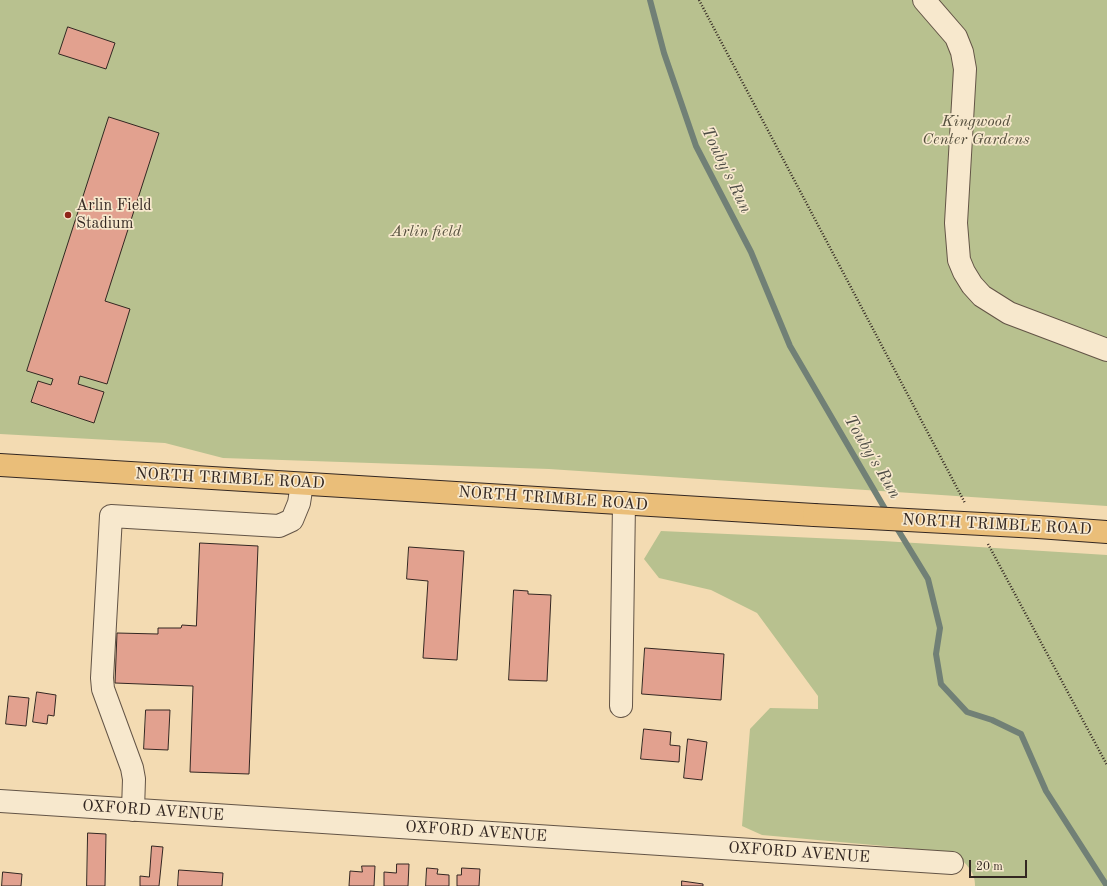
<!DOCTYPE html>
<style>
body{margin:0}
#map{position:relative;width:1107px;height:886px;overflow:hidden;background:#f3dbb2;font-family:"Old Standard TT",serif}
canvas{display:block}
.scale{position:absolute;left:969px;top:860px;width:58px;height:18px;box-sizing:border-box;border:2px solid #332722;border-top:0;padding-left:5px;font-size:12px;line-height:14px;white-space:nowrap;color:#332722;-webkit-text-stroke:3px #f7e8cd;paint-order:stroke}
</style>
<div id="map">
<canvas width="1107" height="886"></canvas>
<div class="scale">20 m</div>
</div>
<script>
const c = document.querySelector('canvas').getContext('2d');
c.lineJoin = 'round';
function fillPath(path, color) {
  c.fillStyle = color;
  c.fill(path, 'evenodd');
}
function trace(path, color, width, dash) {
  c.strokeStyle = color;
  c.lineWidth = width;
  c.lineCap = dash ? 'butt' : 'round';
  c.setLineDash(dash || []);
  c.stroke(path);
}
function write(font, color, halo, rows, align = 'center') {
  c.font = font + ' "Old Standard TT",serif';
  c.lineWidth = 3.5;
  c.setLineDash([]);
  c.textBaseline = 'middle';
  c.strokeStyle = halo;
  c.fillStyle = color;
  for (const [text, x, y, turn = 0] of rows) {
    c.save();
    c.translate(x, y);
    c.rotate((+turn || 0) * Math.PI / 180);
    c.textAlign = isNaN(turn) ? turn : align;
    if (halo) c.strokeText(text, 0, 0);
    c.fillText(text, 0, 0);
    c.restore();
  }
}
const green = new Path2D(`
 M0 0H1107V506L549 469 223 458 165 443 0 434Z
 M661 531 883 541 1107 555V886H975C976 871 963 860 951 852L762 835 742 826 750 729 770 708 818 709V696L757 613 711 590 659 578 644 559Z`);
const stream = new Path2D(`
 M650 0 664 53 696 146 751 252 790 346 888 514
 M895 525 928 579 940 628 936 654 941 684 967 712 992 720 1021 734 1046 791 1107 886`);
const building = new Path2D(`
 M68 27 115 43 106 69 59 54Z
 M109 117 159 133 105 301 130 309 107 384 80 376 78 384 104 392 94 423 31 402 38 381 51 385 53 379 27 371Z
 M200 543 258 546 249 774 190 772 193 686 115 683 117 633 158 634V628H181L182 625 196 626Z
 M409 547 464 551 457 660 423 658 428 581 407 579Z
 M514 590 528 591V594L551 595 547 681 509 680Z
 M645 648 724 654 721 700 642 694Z
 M37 692 56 695 54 716 48 715 47 724 33 722Z
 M9 696 29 698 26 726 6 724Z
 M146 710H170L168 750 144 749Z
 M644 729 671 732 670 745 680 746 679 762 641 759Z
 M688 739 707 742 702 780 684 778Z
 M88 833 106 834 105 886H87Z
 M152 846 163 847 159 886H140V876L149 877Z
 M397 864H409L408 886H384V872L396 873Z
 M362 866H375L374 886H349L350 871 362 872Z
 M427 868 438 869 437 874 449 875V886H426Z
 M462 868 480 869 479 886H457V875H461Z
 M179 870 223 873 222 886H178Z
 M3 872 22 874 21 886H2Z
 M682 881 703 884V886H682Z`);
const path = new Path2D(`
 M699 0 965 503
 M988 544 1107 765`);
const minor = new Path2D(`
 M924 0 956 37 962 52 965 69 956 223 959 260 964 272 972 285 982 296 1009 313 1107 350
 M621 706 624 503
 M0 801 952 863
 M133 810 134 779 132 768 103 689 102 678 111 516 279 526 292 520 299 503 302 484`);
const major = new Path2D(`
 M0 465 814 515
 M1038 527 1107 532`);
const majorBridge = new Path2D(`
 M814 515 1038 527`);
const markers = [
 [68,215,4,"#8f2418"]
];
const parkNames = [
 ["Kingwood",976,122],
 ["Center Gardens",976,140],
 ["Arlin field",426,232]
];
const poiNames = [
 ["Arlin Field",76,206],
 ["Stadium",76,224]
];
const streetNames = [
 ["NORTH TRIMBLE ROAD",230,479,3],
 ["NORTH TRIMBLE ROAD",553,499,4],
 ["NORTH TRIMBLE ROAD",997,525,3],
 ["OXFORD AVENUE",153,811,4],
 ["OXFORD AVENUE",476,832,4],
 ["OXFORD AVENUE",799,853,4]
];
const waterNames = [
 ["Touby's Run",726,170,64],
 ["Touby's Run",872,457,59]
];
fillPath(green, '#b8c18f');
trace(stream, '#718076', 6);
fillPath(building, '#e2a18f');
trace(building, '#332722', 1);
trace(minor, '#635446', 24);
trace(major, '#332722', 24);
trace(path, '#332722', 2.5, [1, 2]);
trace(minor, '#f7e8cd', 22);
trace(major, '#eabe79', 22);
trace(majorBridge, '#332722', 24, []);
trace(majorBridge, '#eabe79', 22);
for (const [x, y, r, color] of markers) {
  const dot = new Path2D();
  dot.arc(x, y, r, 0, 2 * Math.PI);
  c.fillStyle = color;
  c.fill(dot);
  trace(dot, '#f7e8cd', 1.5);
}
write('italic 16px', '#544e3d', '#f7e8cd', parkNames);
write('16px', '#332722', '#f7e8cd', poiNames, 'left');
write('16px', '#332722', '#f7e8cd', streetNames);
write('italic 17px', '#4d4c45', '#f7e8cd', waterNames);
</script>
